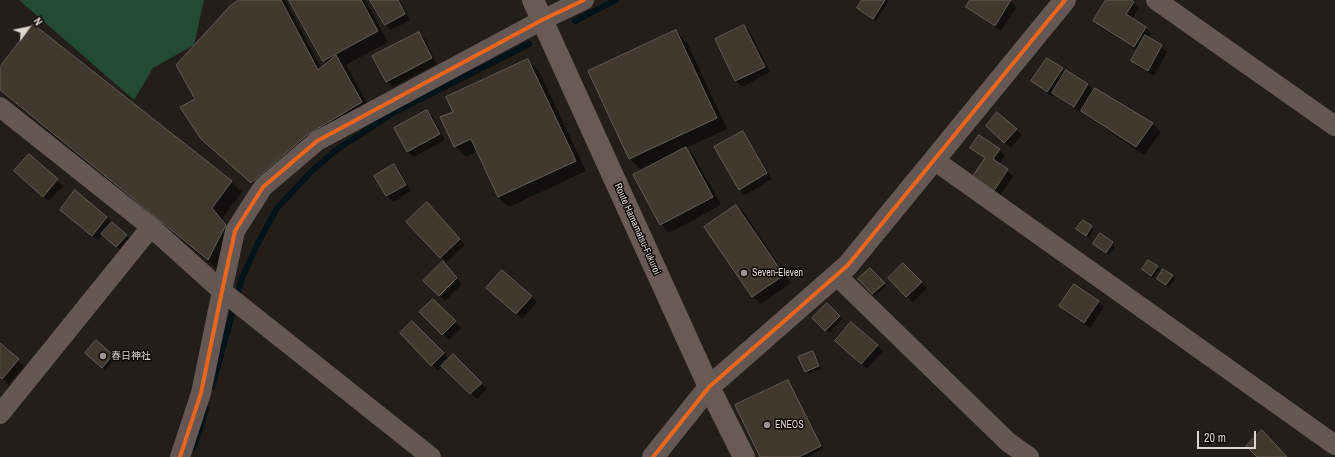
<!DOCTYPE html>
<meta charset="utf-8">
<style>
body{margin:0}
#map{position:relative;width:1335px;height:457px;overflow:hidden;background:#231e19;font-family:"Archivo Narrow",sans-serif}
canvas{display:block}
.north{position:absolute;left:8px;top:8px;width:40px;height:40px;-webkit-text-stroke:3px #0d0806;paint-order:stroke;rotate:57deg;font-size:11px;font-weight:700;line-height:16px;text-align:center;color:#dbd4cf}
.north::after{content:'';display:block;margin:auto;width:14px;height:18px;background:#dbd4cf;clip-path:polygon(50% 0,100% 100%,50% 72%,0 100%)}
.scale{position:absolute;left:1197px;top:431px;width:59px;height:18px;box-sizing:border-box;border:2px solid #dbd4cf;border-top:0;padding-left:5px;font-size:12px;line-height:14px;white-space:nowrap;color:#dbd4cf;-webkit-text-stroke:3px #0d0806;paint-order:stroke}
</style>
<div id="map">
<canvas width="1335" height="457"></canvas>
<div class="north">N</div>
<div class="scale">20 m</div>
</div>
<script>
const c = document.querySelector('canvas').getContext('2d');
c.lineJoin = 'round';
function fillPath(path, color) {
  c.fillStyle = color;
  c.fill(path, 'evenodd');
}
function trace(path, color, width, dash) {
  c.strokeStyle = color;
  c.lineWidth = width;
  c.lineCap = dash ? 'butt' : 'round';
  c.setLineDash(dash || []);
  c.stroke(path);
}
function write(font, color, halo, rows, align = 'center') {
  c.font = font + ' "Archivo Narrow","Noto Sans JP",sans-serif';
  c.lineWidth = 3;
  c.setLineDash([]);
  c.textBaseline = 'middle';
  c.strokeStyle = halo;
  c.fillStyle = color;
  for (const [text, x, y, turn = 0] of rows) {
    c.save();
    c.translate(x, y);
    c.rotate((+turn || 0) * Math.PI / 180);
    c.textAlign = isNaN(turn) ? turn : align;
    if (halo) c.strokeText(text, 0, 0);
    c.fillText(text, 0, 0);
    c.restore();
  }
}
const green = new Path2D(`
 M19 0H204L194 45 153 68 134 100Z`);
const shadow = new Path2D(`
 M241 0H285L321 68 327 63 324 61 291 0H365L388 42 346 65 372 112 262 193 213 149 197 100Z
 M372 0H399L410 20 391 30 385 25Z
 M863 0H889L876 21 858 8Z
 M972 0H1009L1017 7 1001 31 973 12 967 6Z
 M1107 0H1129L1133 2 1139 8 1132 19 1146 28 1151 33 1148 38 1161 46 1167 52 1154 76 1138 67 1132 61 1138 51 1100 27 1094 21Z
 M33 26 232 182 242 192 222 219 236 236 218 270 0 91V68Z
 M744 26 750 32 770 72 742 87 736 81 716 40Z
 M676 32 687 42 727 129 686 148 694 156 721 205 669 233 661 224 654 165 653 163 641 169 630 159 590 72Z
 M419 34 425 39 437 64 392 87 386 81Z
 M528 60 539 71 586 171 509 207 499 197 477 151 466 157 455 146 454 112Z
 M1062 69 1066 72 1088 84 1094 91 1095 89 1153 124 1161 132 1144 155 1091 119 1082 110 1080 112 1059 99 1054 94 1053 97 1038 87 1032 81Z
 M427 111 433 117 445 140 414 157 408 152 395 129Z
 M997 113 1022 135 1011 148 993 132Z
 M743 132 748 138 772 179 745 195 739 189Z
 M972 148 999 150 1005 155 999 164 1013 176 1000 196 979 182 985 159Z
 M29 156 63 186 49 201 21 177Z
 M394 166 399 171 411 191 393 202 387 196 376 176Z
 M736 206 745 214 791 283 761 304 752 296Z
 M433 209 465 245 445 264 462 284 445 301 425 281 445 261 407 222Z
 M67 215 106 217 129 238 120 249 103 234 98 240Z
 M1083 221 1094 229 1089 238 1080 232Z
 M1112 243 1115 246 1109 255 1097 246Z
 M903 265 927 288 913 302 889 278Z
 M1157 267 1160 269 1154 277 1146 272Z
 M870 269 886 286 875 296 860 279Z
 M1172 276 1175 279 1169 287 1158 279Z
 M493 294 531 296 537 302 522 319Z
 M433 300 461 328 449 340 421 312Z
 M1098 301 1104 307 1090 328 1066 312 1061 306Z
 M827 304 842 319 829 333 813 318Z
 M412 322 449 359 453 355 487 389 477 399 443 366 438 371 401 333Z
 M851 323 883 351 867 369 842 346Z
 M96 342 115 358 105 370 89 356Z
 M0 345 24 366 9 384 0 376Z
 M812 352 815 355 821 369 809 374 806 372 800 358Z
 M788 381 790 384 823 449 807 457H761Z`);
const stream = new Path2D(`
 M575 21 616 0
 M212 387 242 278 258 243 277 208 313 170 336 150 393 113 529 44
 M193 448 201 427 206 408`);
const building = new Path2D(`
 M239 0H281L318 70 336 55 362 102 307 135 251 183 201 139 180 107 195 99 176 65 230 6Z
 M289 0H361L378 31 323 61Z
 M370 0H398L405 14 385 25Z
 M862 0H885L873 19 857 8Z
 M970 0H1011L995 26 966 7Z
 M1106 0H1131L1134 2 1126 14 1146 27 1134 47 1093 21Z
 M33 24 232 181 212 208 226 225 208 260 0 90V67Z
 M744 25 765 67 735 81 715 39Z
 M676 30 717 118 629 159 588 71Z
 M419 32 432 58 386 82 372 56Z
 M1145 35 1162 45 1148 71 1131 61Z
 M1047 58 1063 68 1047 92 1031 81Z
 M528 59 576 161 498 197 471 139 454 147 440 117 453 112 446 97Z
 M1066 70 1088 84 1074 107 1052 93Z
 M1095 88 1153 123 1136 147 1081 111Z
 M427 110 440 134 407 152 394 128Z
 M997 112 1017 129 1004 143 986 126Z
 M743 131 767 173 739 190 714 147Z
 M979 135 1000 149 993 159 1008 169 994 191 972 177 985 158 970 148Z
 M686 147 713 197 660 225 633 175Z
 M29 154 58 179 43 197 14 171Z
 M394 164 406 185 386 196 374 176Z
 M75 190 107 217 92 236 60 210Z
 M427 202 460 239 440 258 406 222Z
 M736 205 784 275 752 297 704 227Z
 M1083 220 1092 226 1086 236 1076 229Z
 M112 222 127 235 116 247 101 234Z
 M1100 233 1113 242 1106 253 1093 244Z
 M1148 260 1158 266 1151 276 1142 269Z
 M443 261 457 278 439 296 423 281Z
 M903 263 922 282 906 297 888 278Z
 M870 268 885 283 872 294 858 279Z
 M1163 269 1173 275 1166 285 1157 279Z
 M502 270 532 296 516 314 486 288Z
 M1074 284 1099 301 1084 323 1059 306Z
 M433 299 456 321 442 335 419 312Z
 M827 303 840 316 825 331 812 318Z
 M412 321 444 353 431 366 400 333Z
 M851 322 878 345 861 364 835 341Z
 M96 340 113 355 102 368 85 353Z
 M0 343 19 359 2 379 0 377Z
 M813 351 819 366 805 372 798 357Z
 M453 354 482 383 470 394 441 366Z
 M788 380 821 446 799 457H760L735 405Z
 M1262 430 1287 457H1257L1246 446Z`);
const minor = new Path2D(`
 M1156 0 1335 126
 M0 107 151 227 222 291 431 457
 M934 160 1335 445
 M836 275 1008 442 1029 457
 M0 414 151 227
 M180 457 201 393 222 291 235 231 263 187 317 141 542 20 584 0`);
const tertiary = new Path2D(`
 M653 457 709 387 848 265 1065 0`);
const secondary = new Path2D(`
 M533 0 709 387 744 457`);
const cycleway = new Path2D(`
 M180 457 201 393 222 291 235 231 263 187 317 141 542 20 584 0
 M653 457 709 387 848 265 1065 0`);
const markers = [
 [744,273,4,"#9b948f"],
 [103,356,4,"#9b948f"],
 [767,425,4,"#9b948f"]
];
const streetNames = [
 ["Route Hamamatsu-Fukuroi",637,229,66]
];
const poiNames = [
 ["Seven-Eleven",752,273],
 ["春日神社",111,356],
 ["ENEOS",775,425]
];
fillPath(green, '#234a34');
fillPath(shadow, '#0007');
trace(stream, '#031317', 6);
fillPath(building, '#41392d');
trace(building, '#615c58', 1);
trace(minor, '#655754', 20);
trace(tertiary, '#655754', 22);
trace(secondary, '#695a55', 22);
trace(cycleway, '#eb651d', 4);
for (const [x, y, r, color] of markers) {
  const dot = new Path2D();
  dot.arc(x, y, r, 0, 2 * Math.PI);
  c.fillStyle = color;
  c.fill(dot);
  trace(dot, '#0d0806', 1.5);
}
write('10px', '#dbd4cf', '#0d0806', streetNames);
write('10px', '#dbd4cf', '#0d0806', poiNames, 'left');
</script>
